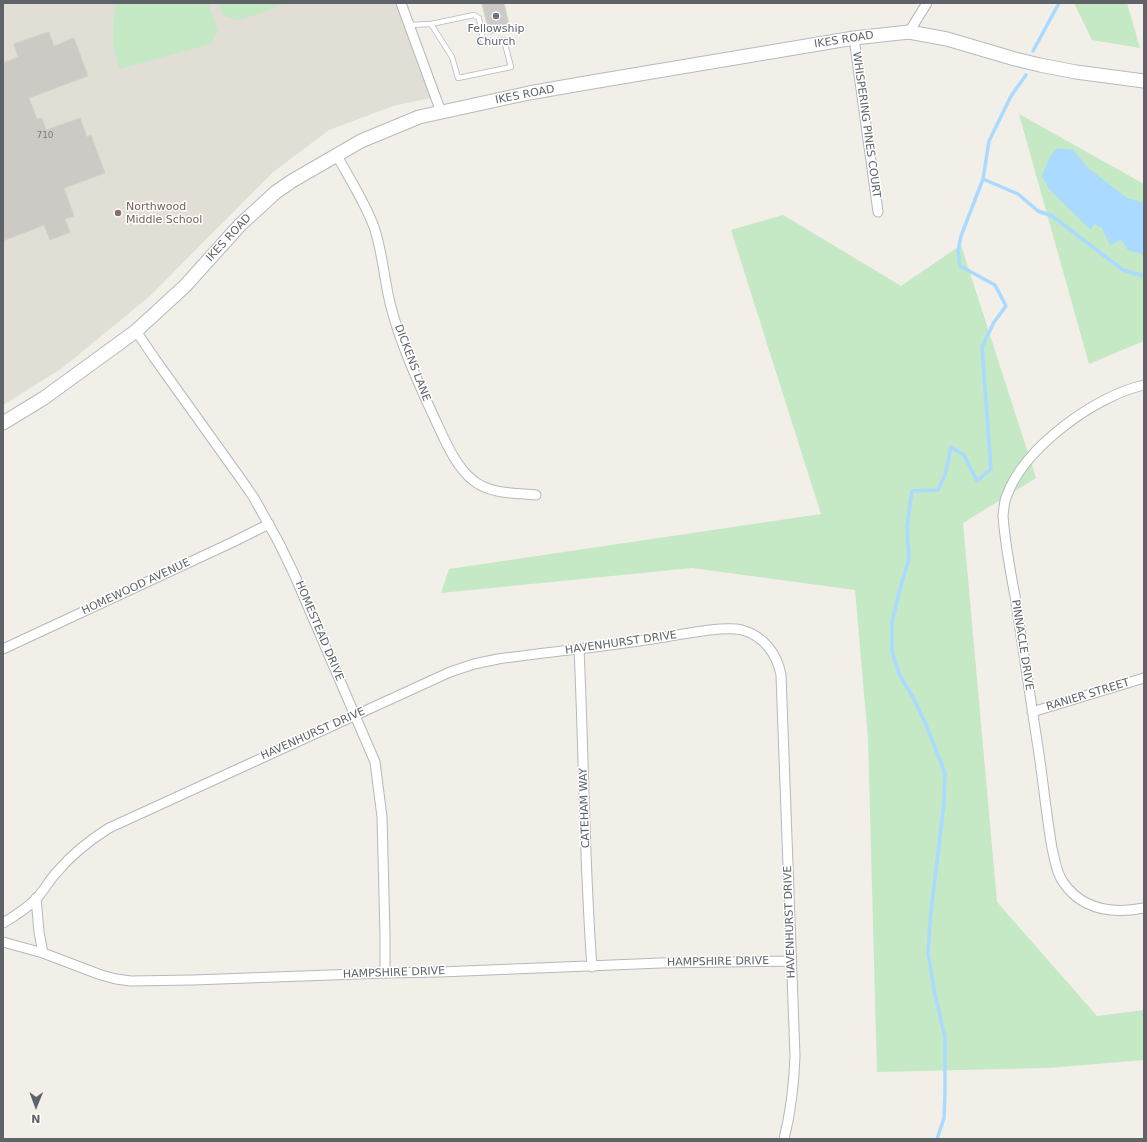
<!DOCTYPE html>
<style>
body{margin:0}
#map{position:relative;width:1147px;height:1142px;overflow:hidden;background:#f1efe8;font-family:"DejaVu Sans",sans-serif}
canvas{display:block}
.frame{position:absolute;inset:0;border:4px solid #5f6368;pointer-events:none}
.north{position:absolute;left:16px;top:1086px;width:40px;height:40px;-webkit-text-stroke:3px #fff;paint-order:stroke;rotate:181deg;font-size:11px;font-weight:700;line-height:16px;text-align:center;color:#5f6368}
.north::after{content:'';display:block;margin:auto;width:14px;height:18px;background:#5f6368;clip-path:polygon(50% 0,100% 100%,50% 72%,0 100%)}
</style>
<div id="map">
<canvas width="1147" height="1142"></canvas>
<div class="frame"></div>
<div class="north">N</div>
</div>
<script>
const c = document.querySelector('canvas').getContext('2d');
c.lineJoin = 'round';
function fillPath(path, color) {
  c.fillStyle = color;
  c.fill(path, 'evenodd');
}
function trace(path, color, width, dash) {
  c.strokeStyle = color;
  c.lineWidth = width;
  c.lineCap = dash ? 'butt' : 'round';
  c.setLineDash(dash || []);
  c.stroke(path);
}
function write(font, color, halo, rows, align = 'center') {
  c.font = font + ' "DejaVu Sans",sans-serif';
  c.lineWidth = 3;
  c.setLineDash([]);
  c.textBaseline = 'middle';
  c.strokeStyle = halo;
  c.fillStyle = color;
  for (const [text, x, y, turn = 0] of rows) {
    c.save();
    c.translate(x, y);
    c.rotate((+turn || 0) * Math.PI / 180);
    c.textAlign = isNaN(turn) ? turn : align;
    if (halo) c.strokeText(text, 0, 0);
    c.fillText(text, 0, 0);
    c.restore();
  }
}
const education = new Path2D(`
 M3 3H402L435 97 393 106 329 130 272 173 150 296 61 369 3 405Z`);
const green = new Path2D(`
 M116 3H208L218 31 211 44 119 69 113 45V23Z
 M218 3H285L258 14 237 20 223 16Z
 M1074 3H1127L1140 48 1092 40Z
 M1019 114 1144 184V341L1089 364Z
 M783 215 901 286 961 245 1036 478 963 523 997 902 1097 1016 1144 1010V1060L1048 1068 877 1072 868 739 855 590 692 568 441 593 449 569 821 514 731 230Z`);
const water = new Path2D(`
 M1057 148 1073 150 1088 168 1127 198 1144 203V255L1128 250 1121 240 1110 245 1102 228 1094 224 1091 230 1049 189 1042 176 1050 156Z`);
const stream = new Path2D(`
 M1033 51 1059 3
 M983 179 1018 194 1038 211 1052 216 1123 270 1144 276
 M937 1139 944 1118 945 1093V1037L935 995 928 953 931 911 944 803 945 773 926 725 914 699 899 674 892 651V621L901 585 909 559 907 526 912 491 938 490 945 475 951 447 964 455 977 481 991 469 982 347 994 322 1006 306 995 285 960 266 958 251 961 236 983 179 989 141 1011 96 1026 75`);
const building = new Path2D(`
 M482 3H504L510 29 490 34Z
 M49 32 54 46 74 38 88 76 29 98 37 119 42 118 46 130 80 118 87 137 91 135 105 173 64 188 74 216 65 219 70 232 50 240 44 225 3 241V63L18 57 14 44Z`);
const lane = new Path2D(`
 M409 25 431 24 452 57 458 78 511 67 504 40 489 42 483 40 479 18 474 15 431 24`);
const street = new Path2D(`
 M401 3 441 112
 M909 32 927 3
 M854 38 878 212
 M336 154C349 178 365 202 374 227 383 253 384 281 391 307 401 345 417 380 433 415 443 436 455 467 474 481 490 494 516 493 536 495
 M136 331 155 359 243 482 254 498 279 543 294 574 375 762 382 817 385 934V973
 M1144 385C1095 396 1025 447 1007 495 1004 501 1004 508 1003 516 1005 543 1010 570 1015 596 1023 651 1032 706 1040 761 1044 790 1047 819 1052 848 1055 860 1056 872 1063 882 1082 910 1113 914 1144 908
 M3 649 233 542 269 524
 M579 649C584 755 584 861 592 967
 M1032 712 1144 678
 M36 898 39 932 43 953
 M3 923C15 916 26 909 36 899 44 891 49 880 57 872 72 854 90 840 109 828L450 672 474 664 498 659C549 652 601 647 652 639 674 636 722 625 742 630 764 636 777 654 781 675L795 1056C794 1085 791 1111 784 1139
 M3 942 43 953 101 975 116 979 131 981 193 980 385 973 440 972 661 963 791 961`);
const secondary = new Path2D(`
 M3 423 44 398 136 331 185 286 240 225 276 192 292 181 361 141 419 117 529 93 586 83 854 38 909 32 947 39 1015 59 1040 65 1076 72 1144 81`);
const markers = [
 [496,16,4,"#6b7280"],
 [118,213,4,"#8d6e63"]
];
const numberNames = [
 ["710",45,136]
];
const worshipNames = [
 ["Fellowship",496,29],
 ["Church",496,42]
];
const streetNames = [
 ["IKES ROAD",844,40,-9],
 ["IKES ROAD",525,95,-11],
 ["WHISPERING PINES COURT",866,125,82],
 ["IKES ROAD",229,238,-47],
 ["DICKENS LANE",412,363,69],
 ["HOMEWOOD AVENUE",136,587,-25],
 ["HOMESTEAD DRIVE",319,631,67],
 ["HAVENHURST DRIVE",621,643,-8],
 ["PINNACLE DRIVE",1022,645,81],
 ["RANIER STREET",1088,695,-17],
 ["HAVENHURST DRIVE",313,734,-24],
 ["CATEHAM WAY",585,808,-92],
 ["HAVENHURST DRIVE",790,922,-92],
 ["HAMPSHIRE DRIVE",718,962,-1],
 ["HAMPSHIRE DRIVE",394,973,-2]
];
const educationNames = [
 ["Northwood",126,207],
 ["Middle School",126,220]
];
fillPath(education, '#e1ded6');
fillPath(green, '#c5e8c5');
fillPath(water, '#aadaff');
trace(stream, '#aadaff', 3.5);
fillPath(building, '#cccac5');
trace(building, '#d6d1c6', 1);
trace(lane, '#b5b8bc', 6);
trace(street, '#b5b8bc', 11);
trace(secondary, '#b6babf', 15);
trace(lane, '#fff', 4.5);
trace(street, '#fff', 9);
trace(secondary, '#fff', 13);
for (const [x, y, r, color] of markers) {
  const dot = new Path2D();
  dot.arc(x, y, r, 0, 2 * Math.PI);
  c.fillStyle = color;
  c.fill(dot);
  trace(dot, '#fff', 1.5);
}
write('9px', '#7a7d7f', null, numberNames);
write('11px', '#5b616d', '#fff', worshipNames);
write('11px', '#5f6368', '#fff', streetNames);
write('11px', '#785e54', '#fff', educationNames, 'left');
</script>
